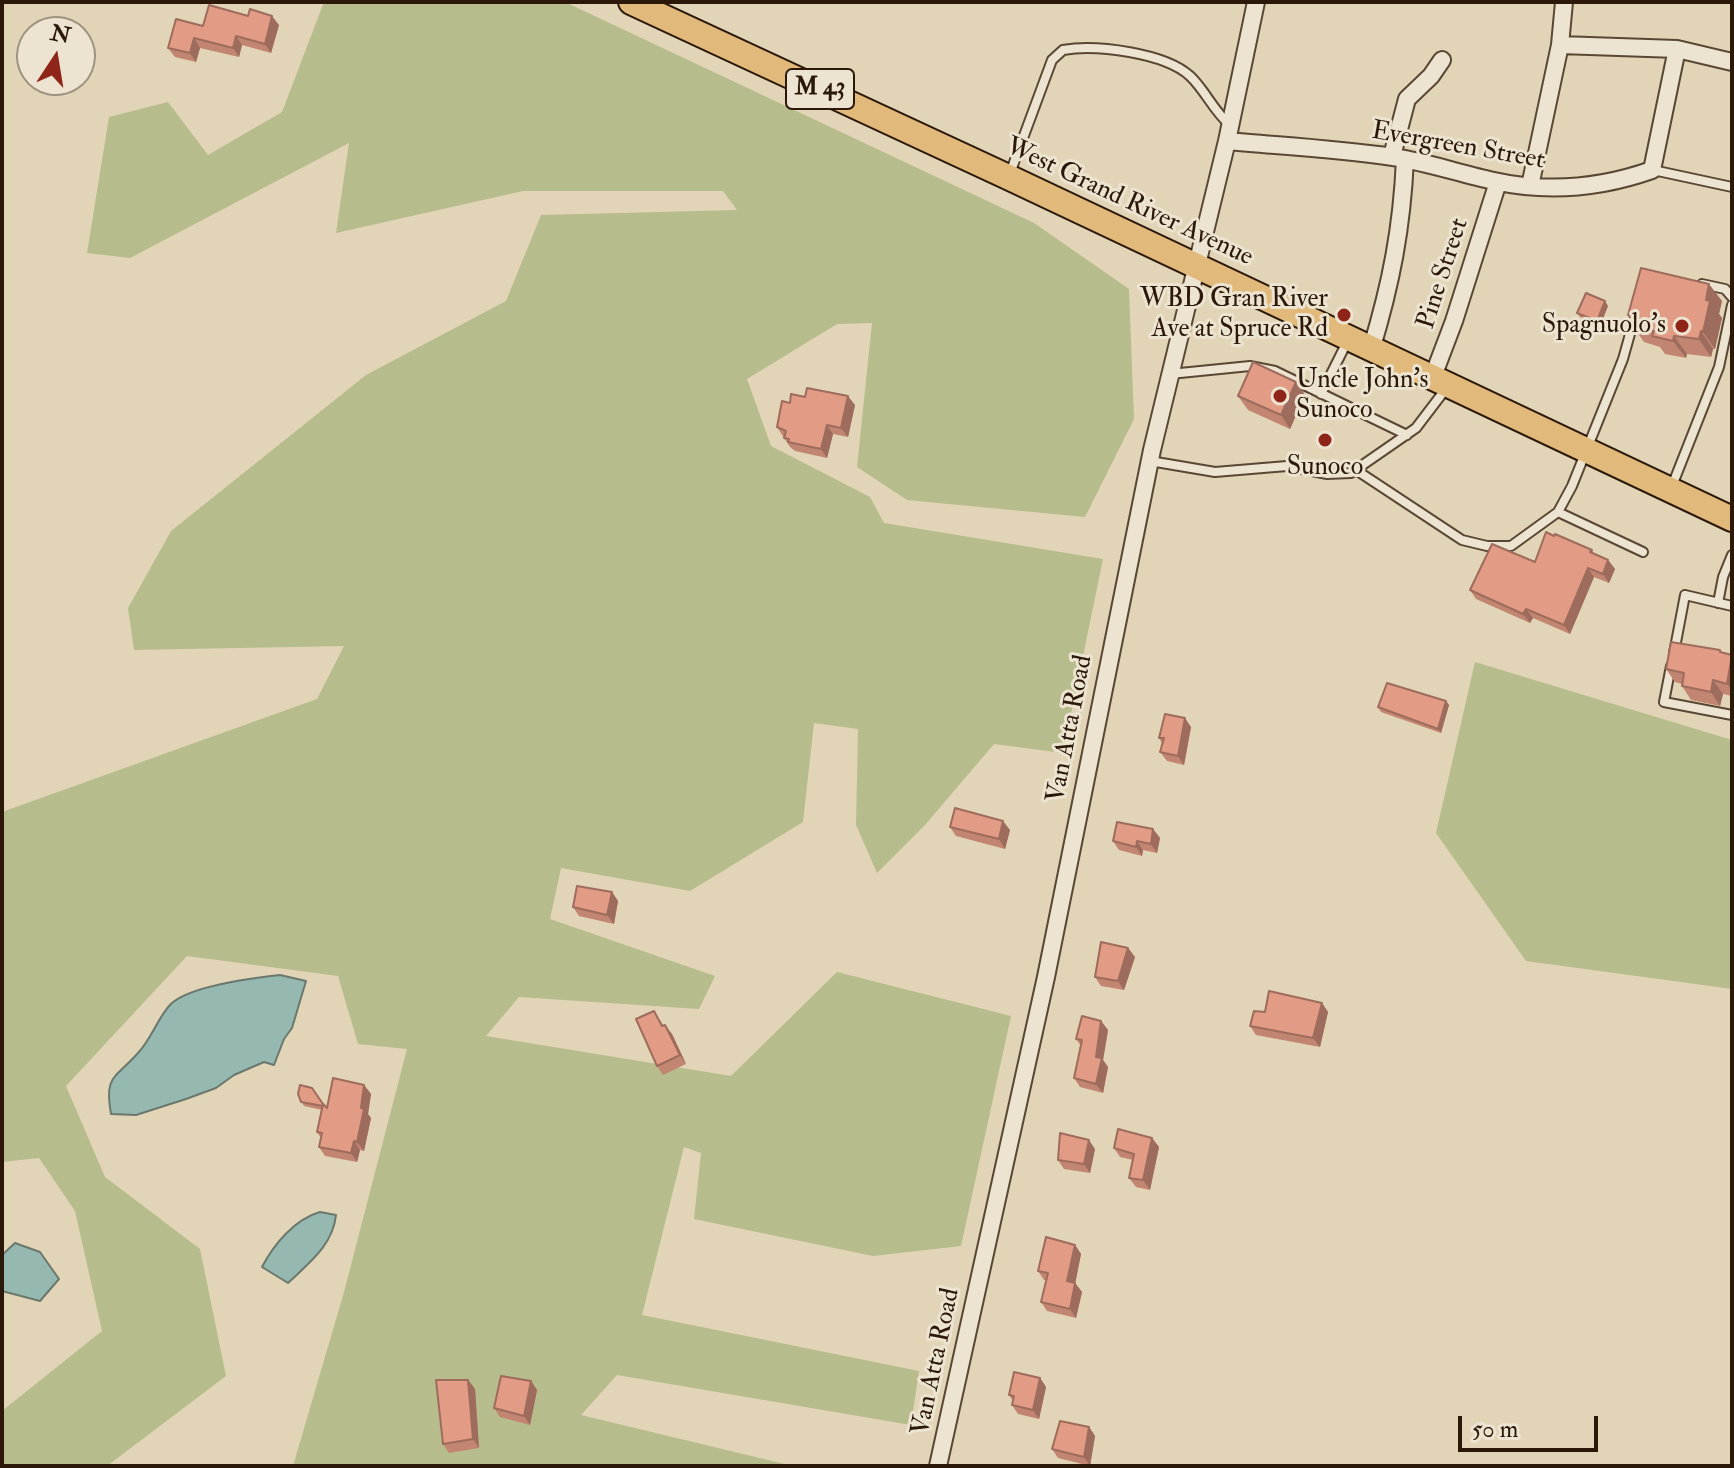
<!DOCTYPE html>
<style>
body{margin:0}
#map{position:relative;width:1734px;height:1468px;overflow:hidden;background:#e2d4b6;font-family:"IM FELL Double Pica",serif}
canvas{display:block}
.frame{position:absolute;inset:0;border:4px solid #2b1808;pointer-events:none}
.north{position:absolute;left:16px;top:16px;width:80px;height:80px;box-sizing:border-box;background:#ece3d0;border:2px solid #9f9280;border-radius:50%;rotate:12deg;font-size:22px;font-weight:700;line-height:32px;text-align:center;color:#2b1808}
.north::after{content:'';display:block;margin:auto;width:28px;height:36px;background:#8f2418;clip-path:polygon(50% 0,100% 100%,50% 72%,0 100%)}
.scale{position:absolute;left:1458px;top:1416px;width:140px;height:36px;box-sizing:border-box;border:4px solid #2b1808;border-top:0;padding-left:10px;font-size:24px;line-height:28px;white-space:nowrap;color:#2b1808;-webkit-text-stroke:6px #ece3d0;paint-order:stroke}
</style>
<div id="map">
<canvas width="1734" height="1468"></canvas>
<div class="frame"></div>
<div class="north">N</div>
<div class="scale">50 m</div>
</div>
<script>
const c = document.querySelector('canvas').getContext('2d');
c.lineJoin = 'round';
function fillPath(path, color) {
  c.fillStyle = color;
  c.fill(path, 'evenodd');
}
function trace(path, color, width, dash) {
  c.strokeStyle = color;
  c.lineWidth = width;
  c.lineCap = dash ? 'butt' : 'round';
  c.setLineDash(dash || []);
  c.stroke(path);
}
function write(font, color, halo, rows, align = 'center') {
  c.font = font + ' "IM FELL Double Pica",serif';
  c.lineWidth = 6;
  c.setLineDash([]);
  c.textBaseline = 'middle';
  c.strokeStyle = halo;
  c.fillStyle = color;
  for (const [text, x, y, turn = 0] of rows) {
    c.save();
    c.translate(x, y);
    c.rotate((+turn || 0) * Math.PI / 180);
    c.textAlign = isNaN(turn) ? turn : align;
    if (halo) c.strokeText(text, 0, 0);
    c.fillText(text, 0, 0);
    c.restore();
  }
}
const green = new Path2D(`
 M324 2H565L1034 223 1129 289 1134 419 1085 517 907 500 857 467 872 323 837 324 747 379 771 446 870 497 884 523 1103 559 1063 753 994 744 925 825 877 873 856 825 858 729 814 723 803 822 690 891 561 868 550 919 715 976 699 1009 519 997 486 1036 731 1076 837 972 1011 1016 961 1246 873 1256 694 1219 701 1153 684 1147 642 1315 919 1371 911 1425 617 1375 581 1415 793 1466H293L344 1292 407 1049 358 1044 338 976 187 956 66 1086 105 1177 200 1249 226 1376 107 1466H2V1411L102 1331 75 1211 39 1158 2 1162V812L317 699 344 646 134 650 128 608 171 531 366 375 506 301 541 215 737 210 723 191H523L336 233 349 143 130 258 87 253 109 117 168 102 208 155 282 112Z
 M1475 662 1732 740V989L1526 961 1436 833Z`);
const water = new Path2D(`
 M280 975 306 981 292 1028 284 1039 274 1065 264 1062 234 1075 216 1088 186 1099 136 1115 111 1114C104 1075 115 1079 138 1053 151 1039 157 1020 169 1006 186 986 253 978 280 975Z
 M320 1212 336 1215C333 1245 309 1263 288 1283L262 1267C274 1244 295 1219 320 1212Z
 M15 1243 40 1252 59 1279 40 1301 2 1291V1255Z`);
const service = new Path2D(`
 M1653 170 1732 187
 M1009 176 1052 60 1063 50C1096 44 1165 53 1190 76 1205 90 1213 110 1229 124
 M1702 284 1725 289 1732 297
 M1170 374 1250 366 1275 371 1407 435
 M1321 394 1348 340
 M1150 461 1215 472 1287 466 1327 474 1351 473 1416 428 1448 386
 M1356 470 1462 540 1487 546H1511L1558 512 1572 486 1623 359 1635 316
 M1672 486 1719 367 1732 305
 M1558 512 1643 552
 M1718 603 1723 577 1732 555
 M1674 653 1685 595 1732 606
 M1671 666 1664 702 1732 715`);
const minor = new Path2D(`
 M1560 45 1677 49 1732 62
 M1227 141C1282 146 1338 149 1393 157 1427 162 1461 174 1494 181 1548 193 1601 188 1652 170L1677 49
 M1392 156 1407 99 1431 76 1442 60
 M1530 186 1560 45 1564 2
 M1371 350C1391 284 1402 228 1405 159
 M1432 379 1454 321 1498 182
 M938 1466 1046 977 1152 450 1227 141 1256 2`);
const primary = new Path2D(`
 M631 2 1008 177 1732 519`);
const wall = new Path2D(`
 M279 25 271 53 242 45 239 57 200 48 196 62 175 57 168 48 203 26Z
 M1722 301 1719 314 1722 318 1715 349H1713L1711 357 1687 354 1686 358 1665 354 1660 347 1644 342 1631 324 1632 321 1628 315Z
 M1608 306 1600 326 1580 317 1577 313Z
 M1296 382 1305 395 1290 429 1248 410 1238 396Z
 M790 403 855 405 848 437 833 434 827 458 795 451 790 447 777 427Z
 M1592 550 1594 554 1608 560 1615 569 1609 583 1594 577 1570 634 1533 618 1530 623 1476 599 1470 590 1535 562Z
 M1720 650 1723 653 1732 655V696L1723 694 1720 706 1691 700 1682 686V684L1675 682 1666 669Z
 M1446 701 1449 705 1441 733 1381 712 1378 707Z
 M1191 727 1184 765 1167 761 1160 752 1162 743 1159 738Z
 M950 827 1010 830 1005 849 956 836Z
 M1153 829 1160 838 1157 853 1143 850 1142 856 1119 850 1113 841Z
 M612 892 618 901 614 924 579 916 573 907Z
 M1128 948 1135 957 1124 990 1101 986 1095 977Z
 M1322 1003 1328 1012 1320 1047 1256 1035 1250 1026 1265 1012Z
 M660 1020 663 1025 672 1034 686 1064 663 1075 657 1066Z
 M1101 1021 1108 1030 1103 1060 1108 1067 1103 1093 1080 1087 1074 1078 1081 1046 1076 1039Z
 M364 1085 371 1094 368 1114 371 1118 364 1151 360 1150 357 1162 325 1156 319 1147 321 1138 317 1132 322 1110 304 1106 298 1094 327 1108Z
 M1152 1138 1159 1147 1150 1190 1136 1187 1129 1178 1133 1160 1120 1157 1114 1148Z
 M1095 1149 1090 1173 1064 1169 1058 1160Z
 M1075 1245 1081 1254 1075 1283 1082 1292 1076 1318 1047 1311 1041 1302 1046 1280H1044L1038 1271Z
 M1040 1378 1046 1387 1039 1419 1018 1414 1012 1405 1013 1401 1009 1395Z
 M468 1380 475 1389 479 1448 449 1453 443 1444Z
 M531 1381 537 1390 530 1425 500 1417 494 1408Z
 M1089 1427 1095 1436 1090 1466 1058 1458 1052 1449Z`);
const shadedWall = new Path2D(`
 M272 16 279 25 271 53 265 44Z
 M236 36 242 45 239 57 233 48Z
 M194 38 200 48 196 62 190 53Z
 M1709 284 1722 301 1719 314 1722 318 1715 349 1703 332 1706 300Z
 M1605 301 1608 306 1600 326 1597 321Z
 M1701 331 1713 349 1711 357 1699 339Z
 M1674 336 1687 354 1686 358 1673 341Z
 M1296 382 1305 395 1290 429 1281 415Z
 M848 396 855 405 848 437 841 428Z
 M827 425 833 434 827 458 821 449Z
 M1608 560 1615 569 1609 583 1603 574Z
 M1588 568 1594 577 1570 634 1564 625Z
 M1526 609 1533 618 1530 623 1523 614Z
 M1732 660V690L1727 684Z
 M1713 680 1723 694 1720 706 1711 692Z
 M1446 701 1449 705 1441 733 1438 729Z
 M1185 718 1191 727 1184 765 1178 756Z
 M1003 821 1010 830 1005 849 999 839Z
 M1153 829 1160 838 1157 853 1151 844Z
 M1137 841 1143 850 1142 856 1136 847Z
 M612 892 618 901 614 924 607 915Z
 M1128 948 1135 957 1124 990 1118 981Z
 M1322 1003 1328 1012 1320 1047 1313 1038Z
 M1101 1021 1108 1030 1103 1060 1108 1067 1103 1093 1096 1084V1057Z
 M665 1025 672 1034 686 1064 680 1055Z
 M364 1085 371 1094 368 1114 371 1118 364 1151 357 1142Z
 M1152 1138 1159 1147 1150 1190 1143 1180Z
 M1089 1140 1095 1149 1090 1173 1084 1164Z
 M354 1141 360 1150 357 1162 351 1153Z
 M1075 1245 1081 1254 1074 1290 1075 1283 1082 1292 1076 1318 1070 1309 1067 1281Z
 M1040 1378 1046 1387 1039 1419 1033 1410Z
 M468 1380 475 1389 479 1448 473 1439Z
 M531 1381 537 1390 530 1425 524 1416Z
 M1089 1427 1095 1436 1090 1466 1084 1457Z`);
const building = new Path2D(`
 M209 5 248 16 250 9 272 16 265 44 236 36 233 48 194 38 190 53 168 48 176 19 203 26Z
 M1641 268 1709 284 1706 300 1710 301 1703 332 1701 331 1699 339 1674 336 1673 341 1652 336 1654 331 1631 324 1633 316 1628 315Z
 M1586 293 1605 301 1597 321 1577 313Z
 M1253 362 1296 382 1281 415 1238 396Z
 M807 388 848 396 841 428 827 425 821 449 788 442 789 439 784 438 786 431 777 427 782 401 790 403 791 394 805 397Z
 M1546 532 1554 536 1555 534 1592 550 1590 552 1608 560 1603 574 1588 568 1564 625 1526 609 1523 614 1470 590 1492 544 1535 562Z
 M1671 642 1720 650V652L1732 655 1727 684 1713 680 1711 692 1682 686 1684 673 1666 669Z
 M1387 683 1446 701 1438 729 1378 707Z
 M1165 714 1185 718 1178 756 1160 752 1164 738H1159Z
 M955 808 1003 821 999 839 950 827Z
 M1117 822 1153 829 1151 844 1137 841 1136 847 1113 841Z
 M577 886 612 892 607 915 573 907Z
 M1101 942 1128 948 1118 981 1095 977Z
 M1269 991 1322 1003 1313 1038 1250 1026 1254 1011 1265 1012Z
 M654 1011 662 1026 665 1025 680 1055 657 1066 636 1019Z
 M1082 1016 1101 1021 1096 1057 1102 1058 1096 1084 1074 1078 1082 1040 1076 1039Z
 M333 1078 364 1085 361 1108 364 1109 357 1142 354 1141 351 1153 319 1147 322 1133 317 1132 323 1104 327 1108Z
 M300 1085 312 1088 323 1104V1106L301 1102 298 1094Z
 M1118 1129 1152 1138 1143 1180 1129 1178 1134 1154 1114 1148Z
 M1060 1133 1089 1140 1084 1164 1058 1160Z
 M1046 1237 1075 1245 1067 1281 1075 1283 1070 1309 1041 1302 1048 1273 1038 1271Z
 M1014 1372 1040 1378 1033 1410 1012 1405 1014 1396 1009 1395Z
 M501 1376 531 1381 524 1416 494 1408Z
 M436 1380H468L473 1439 443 1444Z
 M1060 1421 1089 1427 1084 1457 1052 1449Z`);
const markers = [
 [1344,315,8,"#8f2418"],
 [1682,326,8,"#8f2418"],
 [1280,396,8,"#8f2418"],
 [1325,440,8,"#8f2418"]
];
const shields = [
 [820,89,68]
];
const shieldNames = [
 ["M 43",820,89]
];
const streetNames = [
 ["Evergreen Street",1458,147,10],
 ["West Grand River Avenue",1129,203,25],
 ["Pine Street",1444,274,-72],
 ["Van Atta Road",1071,729,-79],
 ["Van Atta Road",937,1362,-78]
];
const poiNames = [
 ["WBD Gran River",1328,300],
 ["Ave at Spruce Rd",1328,330],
 ["Spagnuolo's",1666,326],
 ["Uncle John's",1296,381,"left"],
 ["Sunoco",1296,411,"left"],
 ["Sunoco",1325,468,"center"]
];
fillPath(green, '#b7bc8c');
fillPath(water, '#95b8b0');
trace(water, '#6b786d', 2);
trace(service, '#594734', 12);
trace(minor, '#594734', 20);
trace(primary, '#2b1808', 28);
trace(service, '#ece3d0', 8);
trace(minor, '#ece3d0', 16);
trace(primary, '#e1ba7b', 24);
fillPath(wall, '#c28572');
fillPath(shadedWall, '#9e6c5c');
fillPath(building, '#e29b84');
trace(building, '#9e6c5c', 2);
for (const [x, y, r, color] of markers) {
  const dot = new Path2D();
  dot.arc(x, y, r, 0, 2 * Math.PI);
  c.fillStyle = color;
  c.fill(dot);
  trace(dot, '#ece3d0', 3);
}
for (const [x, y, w] of shields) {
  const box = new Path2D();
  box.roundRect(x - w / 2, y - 20, w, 40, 6);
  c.fillStyle = '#ece3d0';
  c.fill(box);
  trace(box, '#2b1808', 2);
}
write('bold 24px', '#2b1808', null, shieldNames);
write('26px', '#2b1808', '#ece3d0', streetNames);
write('26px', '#2b1808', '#ece3d0', poiNames, 'right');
</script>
